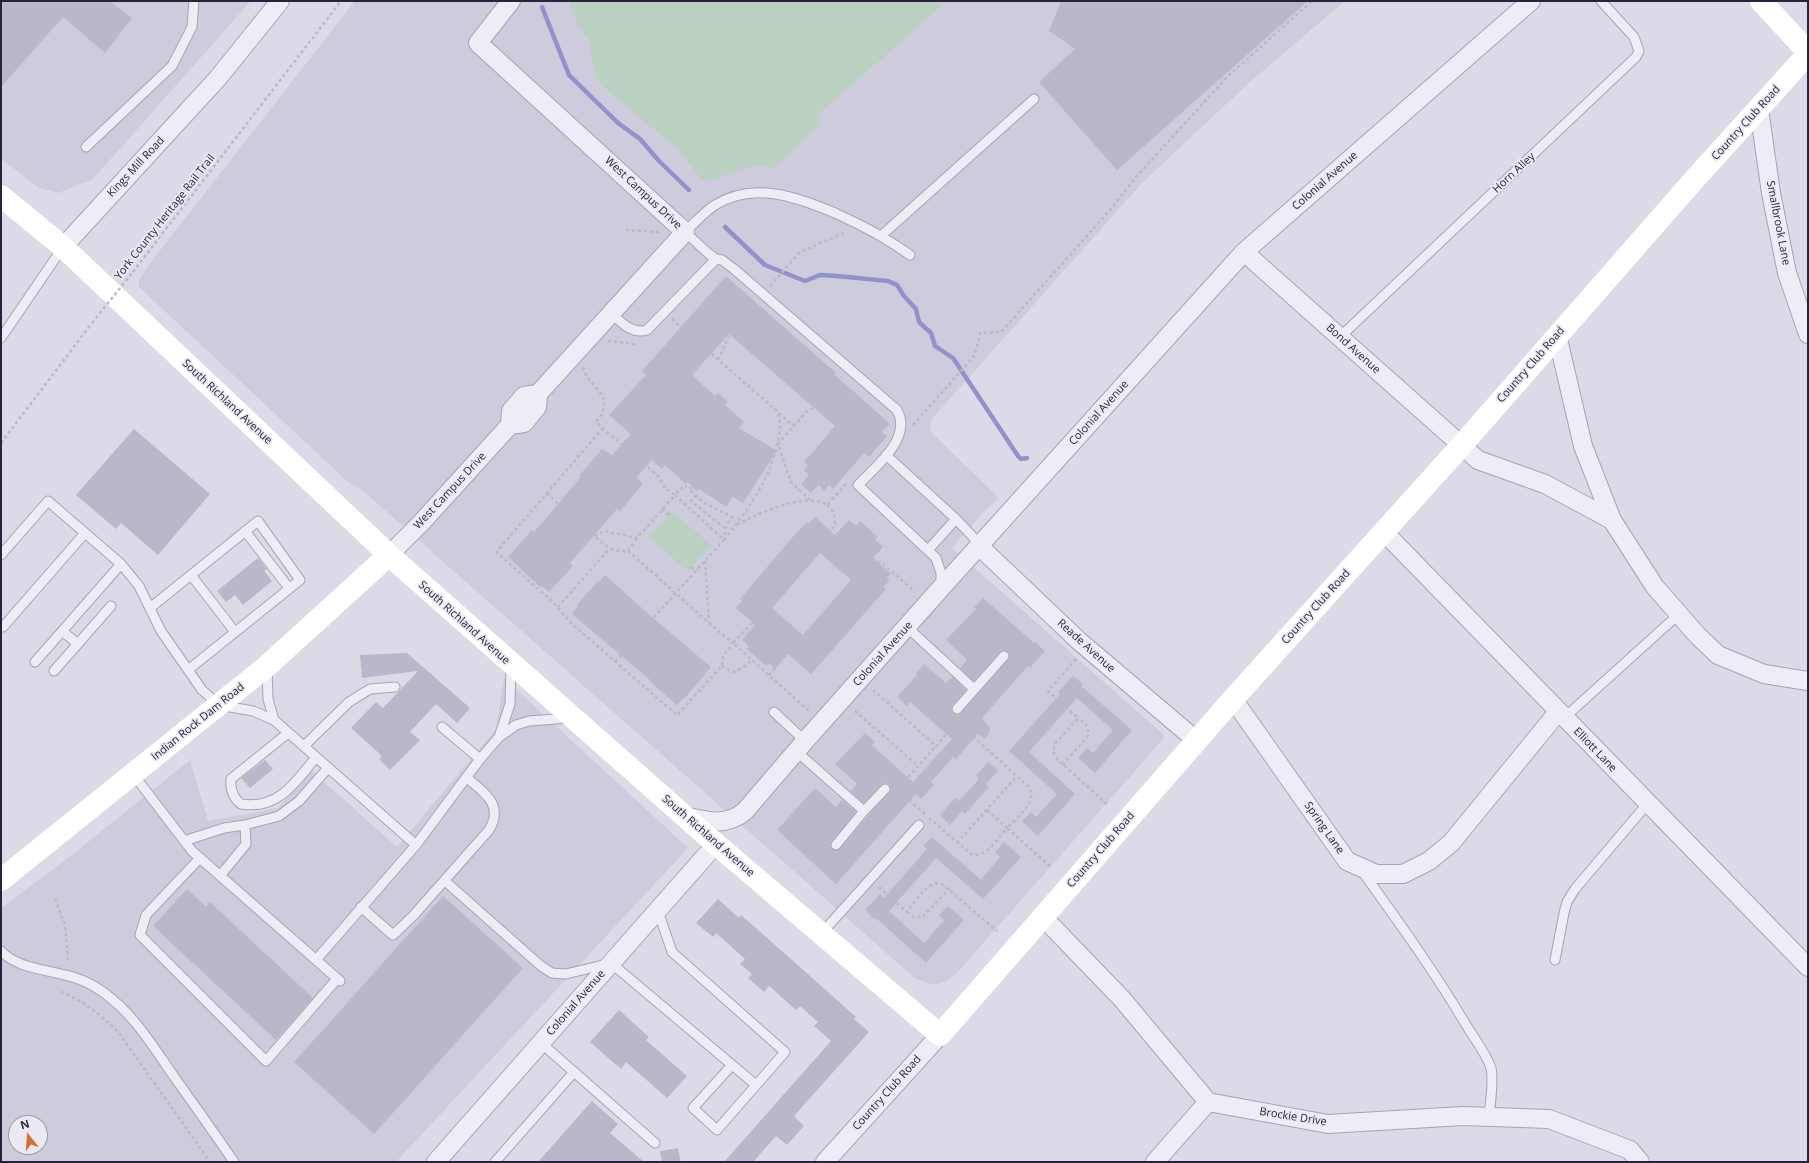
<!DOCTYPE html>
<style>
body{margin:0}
#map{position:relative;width:1809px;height:1163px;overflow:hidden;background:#dcdae7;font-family:"Open Sans",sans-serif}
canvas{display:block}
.frame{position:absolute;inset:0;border:2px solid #28233d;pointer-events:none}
.north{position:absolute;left:8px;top:1115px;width:40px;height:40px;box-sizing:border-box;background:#ebeaf4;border:1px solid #9d9aab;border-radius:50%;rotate:343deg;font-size:11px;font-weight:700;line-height:16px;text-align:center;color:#28233d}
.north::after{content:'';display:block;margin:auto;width:14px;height:18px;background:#d97032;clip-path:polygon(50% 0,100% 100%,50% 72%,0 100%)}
</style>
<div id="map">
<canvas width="1809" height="1163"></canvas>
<div class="frame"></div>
<div class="north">N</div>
</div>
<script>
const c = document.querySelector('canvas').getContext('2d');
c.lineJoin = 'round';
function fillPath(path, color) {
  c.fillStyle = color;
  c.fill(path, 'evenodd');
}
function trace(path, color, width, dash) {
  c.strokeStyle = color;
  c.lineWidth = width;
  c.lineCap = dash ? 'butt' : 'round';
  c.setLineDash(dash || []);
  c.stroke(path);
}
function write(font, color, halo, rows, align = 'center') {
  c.font = font + ' "Open Sans",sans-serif';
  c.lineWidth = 3.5;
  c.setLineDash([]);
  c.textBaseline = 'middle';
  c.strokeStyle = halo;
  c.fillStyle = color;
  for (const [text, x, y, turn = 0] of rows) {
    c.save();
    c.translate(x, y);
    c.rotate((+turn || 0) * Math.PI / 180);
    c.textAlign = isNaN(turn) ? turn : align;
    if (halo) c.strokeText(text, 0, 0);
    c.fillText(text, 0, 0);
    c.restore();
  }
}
const built = new Path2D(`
 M1 1H251L93 179 58 193 39 188 1 159Z
 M355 1H1345L1251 81 1142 183 931 420 930 431 999 498 980 516 952 548 1163 734 1164 738 956 974 945 982 937 984H930L916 979 364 492 347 481 139 287V280L154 258Z
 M504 678 688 848 396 1162H1V908L68 858 190 760 208 821 278 808 312 771 397 847 496 729ZM16 1123H40V1147H16Z`);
const green = new Path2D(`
 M569 1H947L815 117 821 123 774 168 757 165 705 181 700 178 680 151 601 85 595 74 588 39 577 25Z
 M672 511 711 545 688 571 649 537Z`);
const stream = new Path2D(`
 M542 7 569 75 618 123 640 139 659 161 689 190
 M725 227 765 265 805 281 820 275 837 276 888 281 897 285 904 296 916 309 919 322 931 333 935 346 953 358 1018 456 1021 459 1027 458`);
const building = new Path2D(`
 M1 1H109L132 18 105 53 63 17 1 87Z
 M1061 1H1308L1117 170 1039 82 1075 49 1049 31Z
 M726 276 836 373 834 374 890 424 882 432 887 436 869 457 864 453 833 489 829 485 824 490 819 485 811 493 801 484 809 475 804 471 808 466 804 462 835 426 729 334 692 375 715 396 718 393 728 402 725 405 744 422 739 428 777 451 743 503 733 497 726 507 699 489 697 492 688 482 686 484 665 465 662 469 652 460 636 478 643 484 620 511 617 509 570 563 573 566 549 592 542 586 541 588 508 557 532 530 534 532 581 477 579 476 602 449 612 455 631 434 609 415 646 375 642 371Z
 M134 429 210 494 158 555 121 523 116 529 76 495Z
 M815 517 835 535 849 520 856 526 860 521 878 537 875 540 883 547 873 558 891 574 887 578 890 580 883 587 886 589 811 674 788 654 775 669 769 663 766 666 747 649 749 646 742 640 755 625 736 608 742 601 740 599 790 540 807 522 809 524ZM820 553 851 580 803 635 772 608Z
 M258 558 267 569 264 571 272 581 243 605 235 595 226 602 217 591Z
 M605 575 653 618 711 667 684 699 683 698 677 705 649 681 650 680 572 614 578 607 576 606 598 581 599 582Z
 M983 598 1034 643 1035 642 1045 651 1030 668 1028 666 982 718 990 728 989 734 984 739 978 734 956 759 953 757 931 782 934 785 921 799 916 794 836 884 777 830 815 788 836 807 842 800 856 812 830 844 832 849 838 850 891 790 889 784 883 783 864 803 850 791 857 784 835 764 865 733 875 742 872 745 913 782 952 739 910 702 907 706 897 697 917 675 916 674 924 664 946 683 952 677 966 690 951 707 953 713 959 715 1008 660 1010 657 1008 652 1002 650 974 681 960 668 967 660 946 640 976 609 974 608Z
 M407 653 470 708 457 723 436 704 410 732 420 740 390 770 379 759 382 756 351 728 376 702 383 708 418 671 362 678 360 655Z
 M1073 676 1083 684 1081 686 1132 730 1095 773 1078 758 1087 748 1093 753 1113 730 1077 698 1029 752 1075 794 1038 836 1022 821 1031 812 1036 817 1057 794 1009 751 1060 694 1058 692Z
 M265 760 273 769 250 788 241 778Z
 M988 762 998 771 986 784 989 787 965 814 962 811 950 825 940 815 955 798 959 801 979 779 976 776Z
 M932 837 981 880 1000 857 995 852 1004 842 1021 857 983 899 936 858 889 911 924 943 944 920 939 915 948 906 964 920 926 963 876 918 874 919 865 910 880 894 884 898 927 849 923 846Z
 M187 889 206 907 210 902 313 998 276 1040 153 926Z
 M443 896 523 968 374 1134 294 1062Z
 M718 899 739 918 741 915 792 960 856 1017 854 1019 869 1032 794 1116 804 1126 787 1145 776 1136 753 1162H724L831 1041 814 1026 818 1022 800 1006 796 1010 769 986 764 992 748 978 752 974 740 964 745 959 716 933 713 937 696 923Z
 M619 1010 649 1037 646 1040 687 1076 667 1098 626 1062 621 1069 590 1042Z
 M592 1101 618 1124 610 1133 644 1162H538Z
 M678 1148 681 1162H662L660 1151Z`);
const path = new Path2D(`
 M626 230 659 232
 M133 272 341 1
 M770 286 800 252 846 232
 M745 316 756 303
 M672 319 685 331
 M608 341 635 344
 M707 350 777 411C781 419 780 426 779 435 773 476 749 508 724 540
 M718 360 728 338 740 322
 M584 367C583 386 620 392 596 422L659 477 664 487 675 495 684 485 689 489
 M837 382 842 377
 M779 413 793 426
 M913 425 975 355 980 333 1001 332 1111 209 1136 177 1228 76 1312 1
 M603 428 499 549 497 553 551 600 572 624 677 715 722 666 723 656 733 643C697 614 663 581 628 551 613 553 605 545 594 536L604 531 637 538 675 495 724 540C700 566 677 592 653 618
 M1 443 92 323
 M621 463 631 453
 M692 487 689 489 703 502 732 517 727 524 724 539
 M547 493 558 504
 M696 495 691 501 726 529
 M810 500 791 482 778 444 806 412 812 409 818 404
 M827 505C835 513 838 522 831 531
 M662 509 669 515
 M737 524C760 514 804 491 827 505L846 484
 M628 551 637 538
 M705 561 709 622
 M873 565 875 562H881L915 592
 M691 567 696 571
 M558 607 609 549
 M752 623 733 643 809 711
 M1076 659 1048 691 1078 718 1055 744 1053 752 1058 760 1108 805
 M615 661 621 655
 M722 666 733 672 744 667 751 660
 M769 675 775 668
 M873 690 936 746 957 722 1029 787C1039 801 1016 818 1007 828L1052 868
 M855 711 918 766
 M1063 765 1088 736C1090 727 1084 723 1078 718
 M925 814 897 790 936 746
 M929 818 971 854C986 859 998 838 1007 828L987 810
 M957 843 1017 776
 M879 887 907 912C915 902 928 879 942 884L997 931
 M55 899 65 925 68 960
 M907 912 914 917H923L949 889
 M61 992C84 1001 101 1015 119 1033L210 1162`);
const lane = new Path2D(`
 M86 147 172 66 192 27 194 1
 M882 235 1034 99
 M910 255C885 237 863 226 835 213 797 197 754 181 715 205 704 212 695 223 685 232L709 254 716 259 722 260 734 269 897 410C913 438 875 467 858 485L936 558 941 573V587
 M611 313C621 322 632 335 647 330L716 259
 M1340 337 1636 57 1639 51 1634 37 1601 1
 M1 338 63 247
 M886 455 956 519 928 550
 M956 519 973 537 979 546
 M245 531 289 588
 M1 555 48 501 121 564 139 586 161 631 202 690 219 705 253 711 274 720 416 845
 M191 575 235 632
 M150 608 258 521 300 580 188 670
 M3 627 85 533
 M907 627 974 689
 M62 631 78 644
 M35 662 121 564
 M267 669 268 699 274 720
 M54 671 111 606
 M957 709 1004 656
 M774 712 805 741
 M1564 718 1679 614
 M442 727 480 759
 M288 733 231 779C230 789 233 798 241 804 278 810 295 783 316 757
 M499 737 510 704 511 666
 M304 746 349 702 370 689 395 687
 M796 751 864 811 836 845
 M133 774 192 851 340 981
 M864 811 885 789
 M184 841 224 828 245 825 279 816 299 801 328 768
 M200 858 146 915 140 935 266 1061 337 979
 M1362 871C1398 921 1434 971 1465 1023 1473 1037 1486 1053 1491 1068 1494 1081 1490 1104 1489 1117
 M220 876 246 844 245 825
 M445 881 541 966 552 973 566 974 611 963 756 1085
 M361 907 393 935 413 916 489 830C504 805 485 793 467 778
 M658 911 672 952 785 1052 717 1130 693 1108 732 1065
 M821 934 919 825
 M1 951C17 968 44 969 65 975 79 978 92 984 103 992 134 1014 154 1048 175 1078 195 1106 215 1134 234 1162
 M316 960 416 845 480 759 499 737 516 725 529 721 569 718
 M1555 960 1564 913 1567 902 1575 889 1648 803
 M541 1043 655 1143
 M495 1162 574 1072`);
const street = new Path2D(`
 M1759 109 1771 193 1787 273 1808 334
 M63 247 218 78 280 1
 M1244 252 1478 460 1545 484 1612 520 1655 587 1698 636 1718 655 1764 674 1808 681
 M1557 335 1583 446 1612 520
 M510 425 511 411 524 396 538 394
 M1384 532 1808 967
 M979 546 1079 641 1197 741
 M389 555 421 523 510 425 524 423 537 407 538 394 685 232 478 43 511 1
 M1233 699 1347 861 1376 874H1403L1429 861 1451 843 1558 712
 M685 816C706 821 727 827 745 811L805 741 941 588 1244 252 1531 1
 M1043 917 1122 999 1208 1102 1328 1124 1463 1116 1549 1119 1630 1150 1640 1162
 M436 1162 716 844
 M825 1162 940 1035
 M1155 1162 1208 1102`);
const secondary = new Path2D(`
 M1761 1 1808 52
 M1 196 63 247 389 555 716 844 940 1035 1233 699 1461 446 1693 181 1808 54
 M1 880 267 666 389 555`);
const pathBridge = new Path2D(`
 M92 323 133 272`);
const streetNames = [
 ["Country Club Road",1746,123,-48],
 ["Kings Mill Road",136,167,-47],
 ["Horn Alley",1514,173,-43],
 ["Colonial Avenue",1325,181,-41],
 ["West Campus Drive",643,193,43],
 ["York County Heritage Rail Trail",165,217,-52],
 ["Smallbrook Lane",1778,223,79],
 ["Bond Avenue",1353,349,42],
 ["Country Club Road",1531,365,-49],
 ["South Richland Avenue",227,402,43],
 ["Colonial Avenue",1099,413,-48],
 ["West Campus Drive",450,491,-47],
 ["Country Club Road",1316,607,-48],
 ["South Richland Avenue",464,623,42],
 ["Reade Avenue",1086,646,42],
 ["Colonial Avenue",883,654,-48],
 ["Indian Rock Dam Road",198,722,-39],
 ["Elliott Lane",1595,750,46],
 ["Spring Lane",1324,828,55],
 ["South Richland Avenue",708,836,41],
 ["Country Club Road",1101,850,-49],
 ["Colonial Avenue",576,1003,-49],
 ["Country Club Road",887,1093,-48],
 ["Brockie Drive",1293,1117,9]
];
fillPath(built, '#ceccdc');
fillPath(green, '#bbd1c1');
trace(stream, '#9391cb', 4.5);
fillPath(building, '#bab7ca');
trace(lane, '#a6a3b4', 11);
trace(street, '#a6a3b4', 20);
trace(path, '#bbb8c5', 2.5, [3, 3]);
trace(lane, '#eeedf5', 9);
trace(street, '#eeedf5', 18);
trace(secondary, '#fff', 22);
trace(pathBridge, '#bbb8c5', 2.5, [3, 3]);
write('11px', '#28233d', '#ebeaf4', streetNames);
</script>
